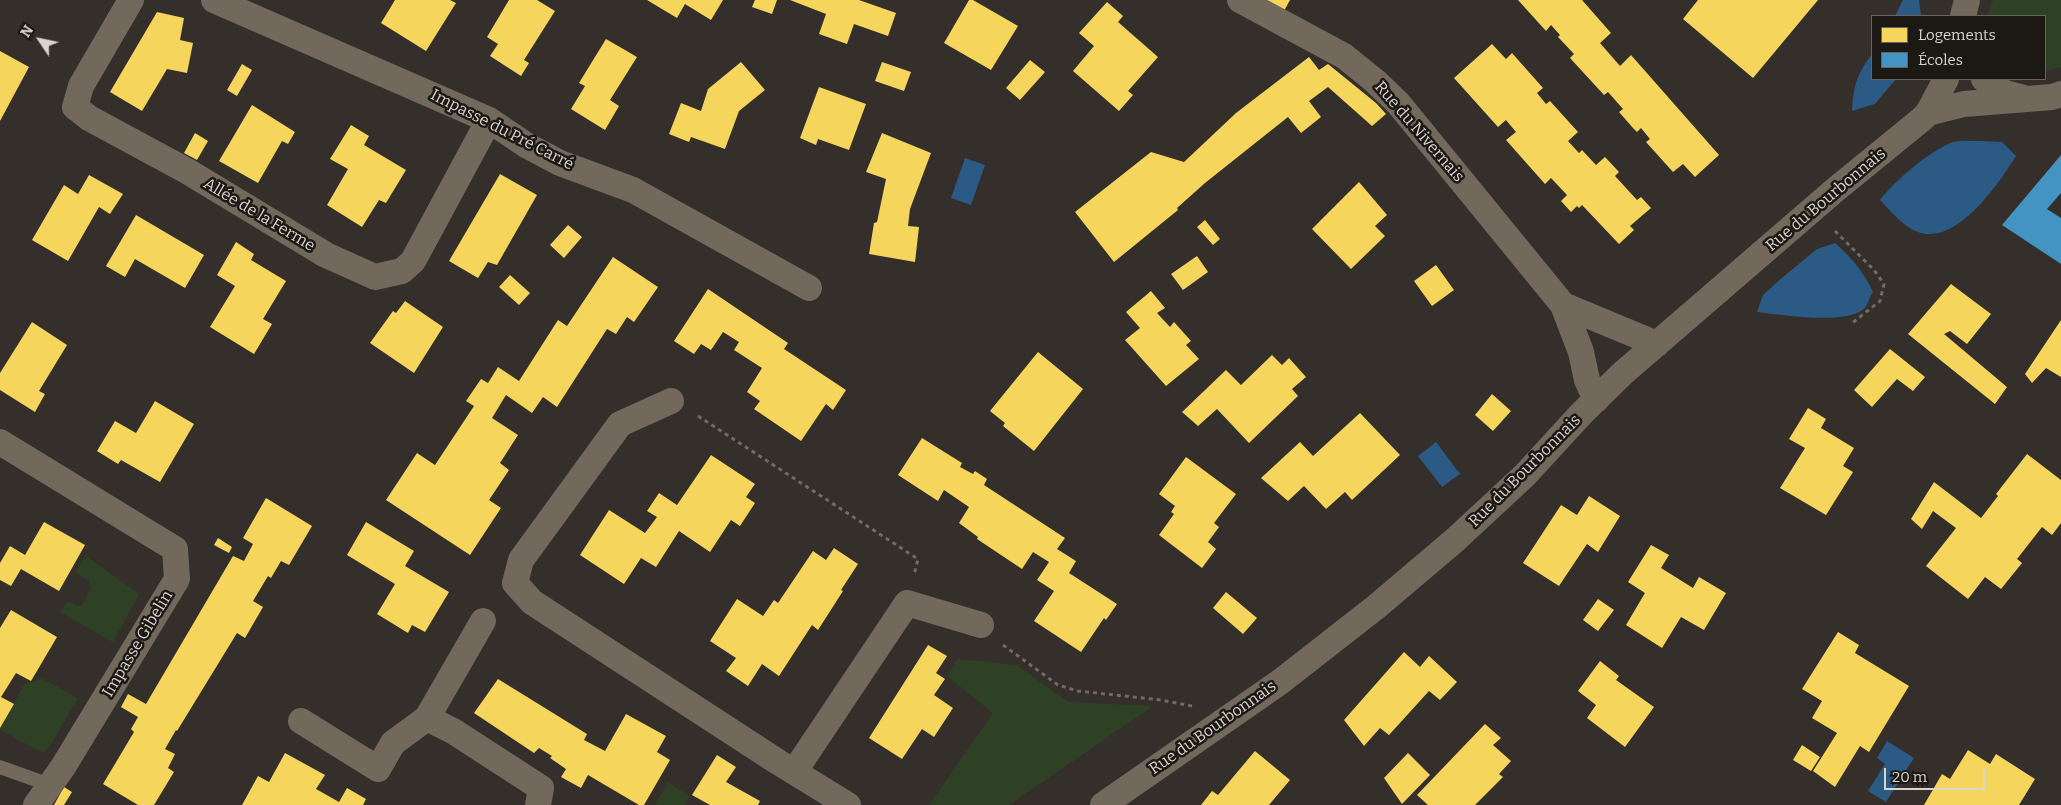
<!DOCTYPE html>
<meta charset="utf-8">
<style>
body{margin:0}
#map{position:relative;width:2061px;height:805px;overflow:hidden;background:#342f2a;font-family:Bitter,serif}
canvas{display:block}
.legend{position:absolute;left:1871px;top:15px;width:175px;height:65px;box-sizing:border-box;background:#1c1814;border:1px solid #68635e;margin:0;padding:6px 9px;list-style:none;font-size:15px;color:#d9d4ce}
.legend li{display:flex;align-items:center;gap:10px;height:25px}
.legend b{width:25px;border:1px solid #68635e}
.north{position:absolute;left:15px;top:15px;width:50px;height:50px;-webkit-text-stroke:4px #1c1814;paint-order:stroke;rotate:304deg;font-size:14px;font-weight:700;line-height:20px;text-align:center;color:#d9d4ce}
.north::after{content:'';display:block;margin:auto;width:18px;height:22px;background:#d9d4ce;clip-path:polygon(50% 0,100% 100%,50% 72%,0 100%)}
.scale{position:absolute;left:1884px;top:768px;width:101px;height:22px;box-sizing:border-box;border:2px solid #d9d4ce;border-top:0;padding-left:6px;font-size:15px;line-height:18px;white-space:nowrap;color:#d9d4ce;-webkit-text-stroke:4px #1c1814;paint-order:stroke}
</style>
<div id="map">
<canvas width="2061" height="805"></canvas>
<ul class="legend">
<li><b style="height:14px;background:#f6d55c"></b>Logements</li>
<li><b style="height:14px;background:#4393c3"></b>Écoles</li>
</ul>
<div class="north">N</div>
<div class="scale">20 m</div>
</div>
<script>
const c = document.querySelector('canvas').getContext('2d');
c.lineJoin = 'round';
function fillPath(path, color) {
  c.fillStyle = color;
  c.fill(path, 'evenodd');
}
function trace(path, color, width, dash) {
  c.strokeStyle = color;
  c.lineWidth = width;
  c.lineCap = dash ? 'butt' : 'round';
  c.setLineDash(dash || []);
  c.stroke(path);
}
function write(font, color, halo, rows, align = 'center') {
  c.font = font + ' Bitter,serif';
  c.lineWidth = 5;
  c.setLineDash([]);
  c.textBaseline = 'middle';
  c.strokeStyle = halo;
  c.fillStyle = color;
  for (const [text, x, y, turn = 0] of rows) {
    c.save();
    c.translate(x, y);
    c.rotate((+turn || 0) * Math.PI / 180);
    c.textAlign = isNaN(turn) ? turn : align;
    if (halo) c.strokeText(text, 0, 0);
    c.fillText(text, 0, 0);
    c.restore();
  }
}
const green = new Path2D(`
 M1993 0H2061V67L2045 72V16H1987Z
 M86 556 139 594 113 642 60 612 67 602 77 606 82 605 91 588 89 581 75 572Z
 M957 659 1017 665 1068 702 1153 706 1009 805H929L993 713 947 676Z
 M43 679 78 698 51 744 43 753 0 730V728L25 683Z
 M668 782 689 796 685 805H655Z`);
const water = new Path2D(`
 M1903 0H1919L1921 16H1895Z
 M1872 54V79H1896L1875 104 1852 111C1854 84 1856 76 1872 54Z
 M1981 141 2002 142 2016 156C1999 183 1957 246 1918 232 1903 227 1891 211 1880 200 1894 181 1931 150 1953 142 1961 140 1972 141 1981 141Z
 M965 158 985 165 971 205 951 198Z
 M1835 243C1851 257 1864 272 1873 292 1870 296 1868 305 1864 309 1844 325 1782 315 1757 312L1763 295 1783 277 1817 249Z
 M1436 442 1460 474 1442 487 1418 456Z
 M1887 741 1914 758 1886 802 1868 791 1885 764 1877 758Z`);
const homes = new Path2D(`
 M395 0H450L456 3 426 51 381 23Z
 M509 0H537L555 11 524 60 529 63 521 76 490 56 498 44 487 37Z
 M647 0H723L711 20 685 4 677 18Z
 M755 0H777L772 14 752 7Z
 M790 0H859L896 13 888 36 854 24 847 44 819 34 826 14Z
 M969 0H973L1018 26 991 70 944 43Z
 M1258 0H1290L1284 11Z
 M1518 0H1582L1611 33 1600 43 1620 66 1631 55 1719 155 1695 177 1683 164 1673 172 1646 142 1650 139 1641 128 1637 132 1633 128 1619 112 1623 109 1608 92 1604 95 1570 58 1574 54 1558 37 1560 35 1551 25 1546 31Z
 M1698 0H1818L1753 78 1683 19Z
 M1107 2 1123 16 1118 22 1158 57 1128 91 1133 95 1119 111 1073 71 1094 46 1079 33Z
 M157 12 184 18 180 40 193 43 187 73 167 69 142 111 110 92Z
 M606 39 637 57 610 100 619 106 605 130 571 109 585 86 579 83Z
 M1492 44 1506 59 1512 53 1543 88 1537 93 1546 104 1550 101 1578 132 1568 141 1579 153 1582 150 1596 165 1605 157 1619 172 1615 176 1637 200 1641 197 1651 208 1630 226 1634 230 1619 244 1582 205 1579 208 1577 206 1571 212 1561 201 1567 195 1551 178 1545 184 1506 140 1516 132 1506 120 1498 127 1454 78Z
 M0 51 29 67 0 121Z
 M1309 57 1319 70 1328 64 1376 103 1386 114 1372 126 1328 87 1309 101 1321 117 1301 133 1288 117 1205 183 1177 208 1178 210 1114 262 1075 212 1151 152 1184 162 1236 113Z
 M1030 60 1045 72 1020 100 1006 88Z
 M741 62 765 90 739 111 725 149 691 137 689 142 669 134 681 103 701 111 708 89Z
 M882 62 911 72 904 91 875 81Z
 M242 64 252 70 237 96 227 90Z
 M819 87 866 104 849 150 818 139 816 145 800 138Z
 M252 105 295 132 288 144 282 141 258 183 219 161Z
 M351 125 369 136 364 145 406 170 386 203 379 200 362 227 327 205 348 169 330 159Z
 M195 133 208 141 197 160 184 153Z
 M882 133 931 153 910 209 908 226 919 227 915 262 869 254 874 223 877 222 886 179 866 172Z
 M500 174 537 195 497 265 488 262 478 278 449 261Z
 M89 175 123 194 110 214 99 207 68 261 32 240 64 185 78 194Z
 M1359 182 1387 215 1375 226 1385 236 1351 269 1312 229Z
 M136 215 204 255 185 288 135 259 125 277 106 266Z
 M1205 220 1220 239 1213 245 1197 227Z
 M568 225 582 237 564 258 550 245Z
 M236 242 254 254 251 260 286 281 263 319 272 324 254 354 210 327 235 286 217 275Z
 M1197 256 1208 272 1183 290 1171 274Z
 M613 257 658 287 634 322 627 317 616 334 607 329 557 407 543 397 532 413 506 395 492 418 518 435 500 463 509 470 489 500 501 508 470 555 386 500 417 453 435 465 474 406 466 401 481 379 488 383 498 367 519 381 558 320 567 326Z
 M1436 265 1454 290 1432 306 1414 281Z
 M510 275 530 293 519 305 499 287Z
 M1951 284 1991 314 1967 344 1950 331 1944 334 2007 387 1995 404 1908 334Z
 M708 289 788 343 784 349 846 390 833 410 826 404 801 441 754 409 760 401 747 392 762 368 734 350 739 342 723 332 711 350 701 344 694 354 674 341Z
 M1151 291 1165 308 1157 313 1170 327 1174 322 1191 341 1186 345 1199 359 1166 386 1125 340 1140 328 1126 312Z
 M405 301 443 327 414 373 370 343 393 311 396 313Z
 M2061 320V377L2046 368 2032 383 2025 374Z
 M32 322 67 345 39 391 45 394 35 412 0 390V373Z
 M1890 349 1925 377 1913 391 1897 379 1872 407 1854 390Z
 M1038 352 1083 389 1034 451 1003 426 1005 423 990 411Z
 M1272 355 1282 365 1289 358 1306 377 1292 389 1298 396 1249 443 1217 409 1198 426 1182 412 1226 370 1241 385Z
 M1492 394 1511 411 1493 431 1475 415Z
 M155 401 194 424 160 482 121 460 118 464 97 451 115 421 136 433Z
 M1808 408 1826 419 1821 428 1854 448 1843 466 1853 472 1826 515 1780 488 1805 448 1789 439Z
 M1360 413 1400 455 1352 500 1345 492 1326 509 1304 486 1288 501 1261 478 1300 442 1313 456Z
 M922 438 962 463 960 467 973 474 975 471 987 479 984 485 1065 538 1057 549 1076 561 1069 573 1117 604 1106 620 1104 618 1081 652 1034 621 1054 591 1037 580 1049 562 1033 552 1022 569 977 539 978 537 959 523 969 507 944 490 938 501 898 475Z
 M2027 454 2061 480V523L2052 535 2042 527 2017 559 2022 563 2001 589 1985 577 1968 599 1926 566 1956 528 1933 511 1922 529 1911 519 1934 482 1981 518 1998 496 1996 494Z
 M711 455 755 484 746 497 755 503 740 526 731 520 710 552 679 531 656 567 641 558 624 584 580 555 609 510 645 533 657 517 647 511 659 493 677 505Z
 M1186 457 1236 494 1214 523 1219 527 1208 542 1216 549 1202 568 1159 535 1174 514 1171 512 1175 506 1159 494Z
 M1589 496 1620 516 1598 552 1587 544 1559 586 1523 563 1561 505 1577 515Z
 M266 498 312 526 289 565 281 561 271 578 268 576 253 601 263 607 245 638 237 633 177 731 176 730 165 749 175 754 168 768 174 772 154 805H138L103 784 134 732 131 729 138 717 121 707 128 694 146 704 233 556 244 561 253 544 243 538Z
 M44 522 85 545 59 591 21 569 11 586 0 580V563L10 546 25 555Z
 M366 522 414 551 405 566 449 592 425 632 412 625 408 633 377 614 395 584 347 555Z
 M218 538 232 547 229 553 214 545Z
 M1651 545 1669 555 1661 568 1693 588 1699 577 1726 593 1704 630 1681 617 1662 648 1626 625 1645 593 1628 582Z
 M834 548 858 564 841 590 843 591 818 630 812 625 779 676 762 664 748 686 726 671 736 658 710 641 737 599 763 616 774 600 778 603 813 551 826 560Z
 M1226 592 1257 618 1243 634 1213 608Z
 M1598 599 1614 610 1598 631 1583 620Z
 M11 610 57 637 31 681 16 673 1 697 14 704 0 728V628Z
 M1838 632 1859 645 1855 653 1909 686 1869 752 1860 746 1835 787 1813 771 1837 733 1812 718 1822 701 1802 689Z
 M928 645 947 656 936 673 945 679 934 695 953 708 934 737 922 729 902 759 869 738Z
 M1404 652 1420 667 1429 656 1457 682 1440 700 1429 691 1389 735 1380 728 1364 746 1344 720Z
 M1600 661 1619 676 1616 680 1654 707 1625 747 1587 718 1596 705 1578 691Z
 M498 679 587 734 584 740 605 751 626 714 666 736 657 752 670 760 644 805H639L588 775 581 788 561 777 566 769 550 758 552 756 539 748 534 753 474 713Z
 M1485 724 1501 738 1493 745 1511 761 1499 774 1503 777 1475 805H1428L1417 795Z
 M1802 745 1820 757 1811 771 1793 760Z
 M1968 750 1990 764 1996 754 2035 779 2019 805H1924L1942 774 1950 779Z
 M1255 751 1290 780 1269 805H1201L1212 791 1218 795Z
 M285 753 325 775 316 789 339 802 347 788 366 799 363 805H242L258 776 269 782Z
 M1408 753 1430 775 1402 804 1384 778Z
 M717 755 736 767 726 782 760 801 758 805H710L692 795Z
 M64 787 72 792 64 805H54Z`);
const schools = new Path2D(`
 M2061 155V193L2047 209 2061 218V264L2002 225Z`);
const path = new Path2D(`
 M1835 231 1874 270 1884 284 1880 301 1851 324
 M698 416 918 559 914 575
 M1003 645 1058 685 1078 691 1161 700 1192 706`);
const service = new Path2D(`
 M0 767 50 785`);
const minor = new Path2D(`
 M131 0 81 86 75 107 89 118 187 171 326 255 375 277 402 271 413 261 489 120
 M214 0 489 120 526 145 560 163 633 190 809 288
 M1240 0 1344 56 1375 81 1398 103 1563 305 1581 352 1587 380 1596 400
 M1963 16 1967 0
 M1984 79 2005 93 2021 97
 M1928 113 1964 104 2052 97 2061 94
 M1563 305 1657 344
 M671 401 620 424 521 560 515 583 532 602 778 762 848 805
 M0 442 175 549 177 579 63 767 36 805
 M427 718 483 621
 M301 721 378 769 393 743 427 718 453 731 541 788 538 805
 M794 772 907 603 981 625
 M1103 805 1280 682 1376 607 1455 540 1525 475 1582 413 1623 373 1835 190 1922 119 1928 113 1946 79`);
const streetNames = [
 ["Impasse du Pré Carré",502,130,27],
 ["Rue du Nivernais",1419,132,49],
 ["Rue du Bourbonnais",1826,200,-40],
 ["Allée de la Ferme",259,215,31],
 ["Rue du Bourbonnais",1525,471,-45],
 ["Impasse Gibelin",138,644,-59],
 ["Rue du Bourbonnais",1213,728,-35]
];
fillPath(green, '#2e4125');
fillPath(water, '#2b5a84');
fillPath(homes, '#f6d55c');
fillPath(schools, '#4393c3');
trace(path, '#736b62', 3, [4, 4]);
trace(service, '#72685b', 14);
trace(minor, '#72685b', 26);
write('16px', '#d9d4ce', '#1c1814', streetNames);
</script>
